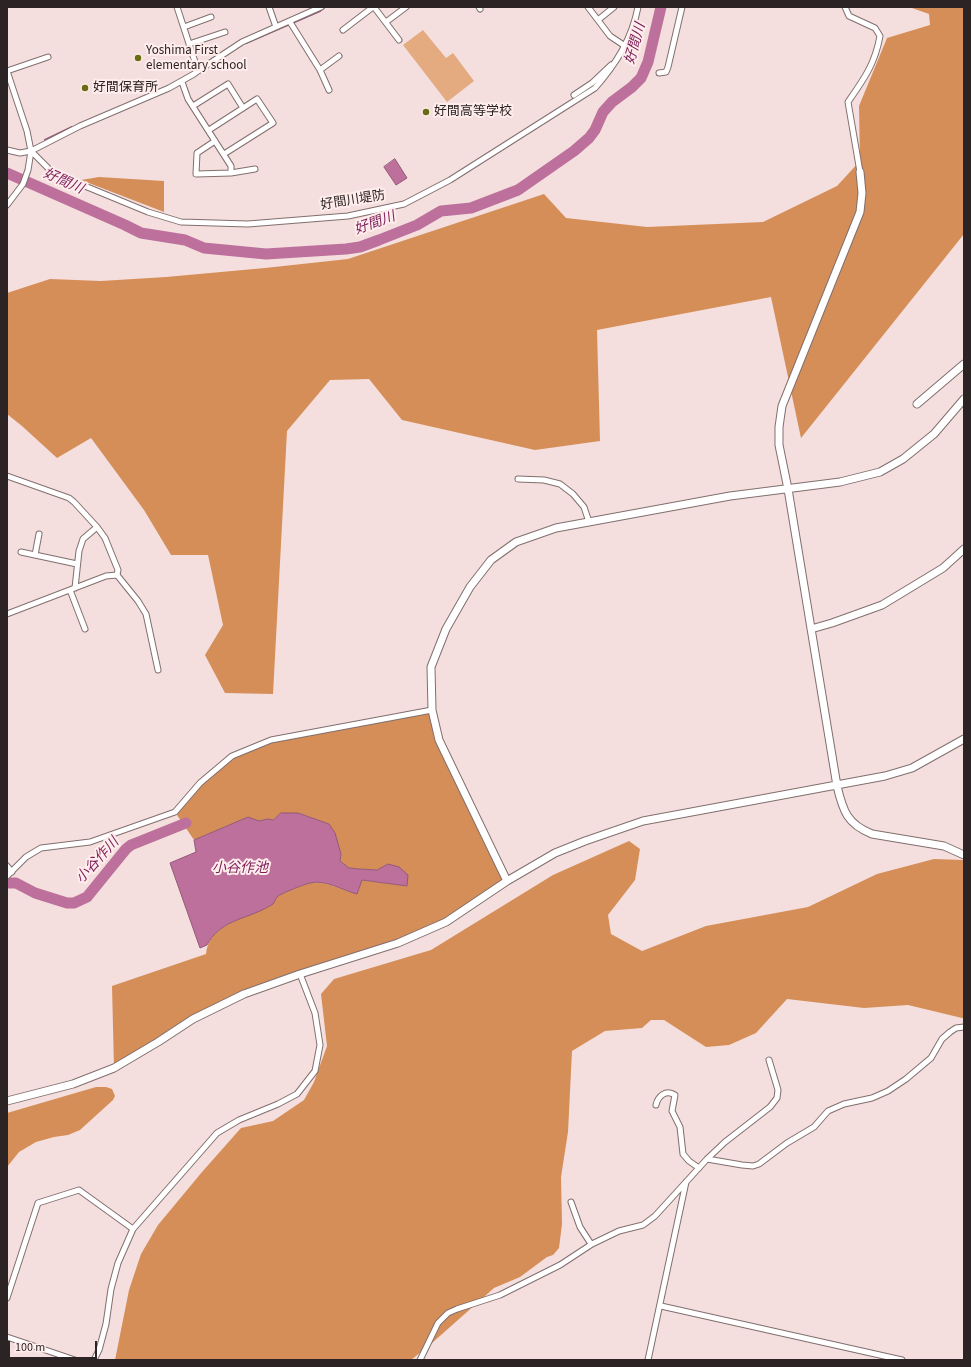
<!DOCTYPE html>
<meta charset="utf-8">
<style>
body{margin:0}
#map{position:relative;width:971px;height:1367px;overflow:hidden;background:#f4dfde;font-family:"Source Sans 3",sans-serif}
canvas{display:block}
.frame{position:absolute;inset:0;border:8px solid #2c2424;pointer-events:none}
.scale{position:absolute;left:8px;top:1341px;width:89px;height:18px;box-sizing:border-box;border:2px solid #2c2424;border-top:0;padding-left:5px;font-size:12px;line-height:14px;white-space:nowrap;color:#2c2424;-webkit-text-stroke:3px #ffedec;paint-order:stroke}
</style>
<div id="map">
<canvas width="971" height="1367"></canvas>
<div class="frame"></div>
<div class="scale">100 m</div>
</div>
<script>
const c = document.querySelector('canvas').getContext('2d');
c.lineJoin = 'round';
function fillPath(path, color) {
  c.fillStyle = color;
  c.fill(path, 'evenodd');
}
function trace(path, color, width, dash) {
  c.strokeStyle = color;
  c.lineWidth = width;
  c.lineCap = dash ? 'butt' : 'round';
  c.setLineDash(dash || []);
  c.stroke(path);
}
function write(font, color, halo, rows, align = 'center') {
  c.font = font + ' "Source Sans 3","Noto Sans JP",sans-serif';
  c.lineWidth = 4;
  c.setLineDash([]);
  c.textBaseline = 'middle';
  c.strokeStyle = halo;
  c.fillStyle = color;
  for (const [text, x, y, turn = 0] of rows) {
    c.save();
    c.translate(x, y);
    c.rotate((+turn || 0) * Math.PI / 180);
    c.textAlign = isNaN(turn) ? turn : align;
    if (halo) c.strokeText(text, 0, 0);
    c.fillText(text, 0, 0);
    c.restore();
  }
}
const green = new Path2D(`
 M423 30 446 58 453 53 474 81 447 102 403 45Z`);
const forest = new Path2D(`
 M909 7H964V234L801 438 771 297 597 330 600 441 535 450 402 420 369 379 330 380 287 431 273 694 225 693 205 655 223 625 208 555H171L144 510 91 438 57 458 22 426 7 414V293L50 279 101 281 166 277 265 268 348 259 544 194 566 218 647 227 763 222 837 186 860 161 859 106 887 38 930 25 929 14Z
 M99 177 164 181V212L81 180Z
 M432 710 439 740 507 881 446 922 398 943 300 974 193 1019 114 1068 112 986 206 954C209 923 247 918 270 905 274 903 275 898 278 896 285 892 302 885 310 883 325 880 342 890 357 894L361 880 407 886 388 864 377 870 359 869 349 868 340 861 341 854 329 824 298 813H281L273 820 268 819 259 821 248 817 194 840 175 812 200 783 232 756 271 740Z
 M629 841 640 849 635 880 608 915 611 934 642 951 706 926 808 907 877 874 934 859 964 860V1018H962L908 1005 864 1008 787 999 756 1033 729 1045 706 1047 664 1020H651L642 1028 605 1031 572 1051 568 1132 561 1177 562 1224 559 1248 553 1255 547 1257 520 1277 494 1288 432 1343 411 1360H115L129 1290 141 1254 158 1225 202 1172 241 1128 273 1121 304 1100 314 1082 327 1046 321 994 334 979 431 950 553 875Z
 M96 1087H106L112 1089 115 1096 113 1100 80 1130 68 1135 54 1137 36 1142 19 1152 7 1167V1113Z`);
const water = new Path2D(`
 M395 159 407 178 396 185 384 167Z
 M281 813H298L329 824 335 833 341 854 340 861 349 868 359 869 377 870 388 864 399 867 408 875 407 886 362 880 357 894C342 890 325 879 310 883 302 885 285 892 278 896 276 898 275 901 273 904 270 906 266 908 262 910 241 920 219 922 207 945L200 948 170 863 196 852 194 840 248 817 259 821 268 819 273 820Z`);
const stream = new Path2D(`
 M246 43 320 11 325 7
 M45 140 72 127`);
const river = new Path2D(`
 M7 173 125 225 141 233 185 240 204 248 266 254 346 249 360 247 379 240 417 225 441 211 471 208 518 190 574 151 589 138 595 130 603 112 612 102 632 87 641 78 648 62 661 7
 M9 883H16L35 893 67 903H74L87 897 126 849 131 845 186 823`);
const street = new Path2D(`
 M177 7 198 71
 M269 7 276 27
 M374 7 399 40
 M479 7 480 9
 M588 7 610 36 625 46
 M845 7 849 16 875 28 880 36C875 64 864 79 848 102L860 172
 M598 20 614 7
 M290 22 320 70 329 90
 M386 22 406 7
 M184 27 211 17
 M343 30 373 7
 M189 44 225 32
 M320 70 339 56
 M7 71 27 131 31 151 28 170 23 184 7 205
 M7 71 48 57
 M659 73 666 72 668 67 682 7
 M182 82 188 99 231 166V173
 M574 95 592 83 611 65
 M193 106 228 84 243 108
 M209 130 257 99 273 123 224 154
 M215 141 197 153 196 174 231 173 255 169
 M7 150 20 153 31 151 80 126 169 88 194 74 198 71 242 42 321 7
 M31 151 50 170 63 177 148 212 181 222 248 224 348 216 404 204 450 180 595 88C616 64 632 39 638 7
 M7 476 69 498 74 502 97 527 105 538 118 570 117 575
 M518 479 544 480 560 484 573 494 584 507 589 522
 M21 552 77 564
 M35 555 39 534
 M75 588 79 551 83 539 97 527
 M70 590 85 629
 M7 614 106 576 117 575 138 601 146 614 158 670
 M7 866 12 872
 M7 876 26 857 41 848 90 842 175 812 200 783 232 756 271 740 432 710
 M656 1105C658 1096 666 1089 675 1095L672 1111 680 1127 683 1154 689 1161 699 1168
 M707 1159 742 1165 753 1166 759 1164 787 1143 814 1127 828 1111 844 1104 872 1098 888 1091 906 1079 931 1058 942 1039 950 1032 956 1028 964 1027
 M571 1202 580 1227 591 1244
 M7 1298 38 1203 79 1190 133 1229
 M661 1306 902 1360
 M7 1337 75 1360
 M94 1360 99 1350 106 1324 111 1289 118 1263 133 1229 217 1133 239 1120 278 1104 297 1094 315 1071 320 1045 315 1013 300 974
 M420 1360 438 1323 448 1313 457 1309 500 1295 560 1265 592 1244 619 1231 643 1225 655 1216 707 1159 725 1142 770 1107 777 1098 778 1090 769 1060
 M648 1360 686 1182`);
const secondary = new Path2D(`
 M860 172 862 193 860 212 782 406 779 427V445L788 489 837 786C843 811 847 824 872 834L944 846 964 855
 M917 404 964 364
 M811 629 832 623 882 605 943 568 964 549
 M507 881 439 740 432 710 431 667 446 629 470 587 491 560 516 542 556 528 730 496 840 482 880 472 903 459 934 434 964 399
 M7 1101 73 1084 114 1068 158 1042 193 1019 244 994 300 974 398 943 446 922 507 881 555 853 585 841 643 821 885 776 912 768 964 739`);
const markers = [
 [138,58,4,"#696d10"],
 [85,88,4,"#696d10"],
 [426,112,4,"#696d10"]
];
const poiNames = [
 ["Yoshima First",146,51],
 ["elementary school",146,66],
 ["好間保育所",93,88],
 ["好間高等学校",434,112]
];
const streetNames = [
 ["好間川堤防",353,201,-9]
];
const waterNames = [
 ["好間川",636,44,-74],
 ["好間川",63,182,24],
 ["好間川",375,224,-20],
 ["小谷作川",98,861,-48],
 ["小谷作池",240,869]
];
fillPath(green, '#e4ab80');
fillPath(forest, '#d58e57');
fillPath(water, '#bd709b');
trace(water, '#925977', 1);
trace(stream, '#925977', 2);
trace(river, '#bd709b', 11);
trace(street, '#816f6e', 7);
trace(secondary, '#816f6e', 9);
trace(street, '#fff', 5);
trace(secondary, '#fff', 7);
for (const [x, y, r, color] of markers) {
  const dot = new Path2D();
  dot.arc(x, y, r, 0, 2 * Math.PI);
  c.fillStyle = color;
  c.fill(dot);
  trace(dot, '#ffedec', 1.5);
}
write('13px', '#2c2424', '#ffedec', poiNames, 'left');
write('13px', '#2c2424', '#ffedec', streetNames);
write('italic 14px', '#7b1e5a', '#ffedec', waterNames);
</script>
